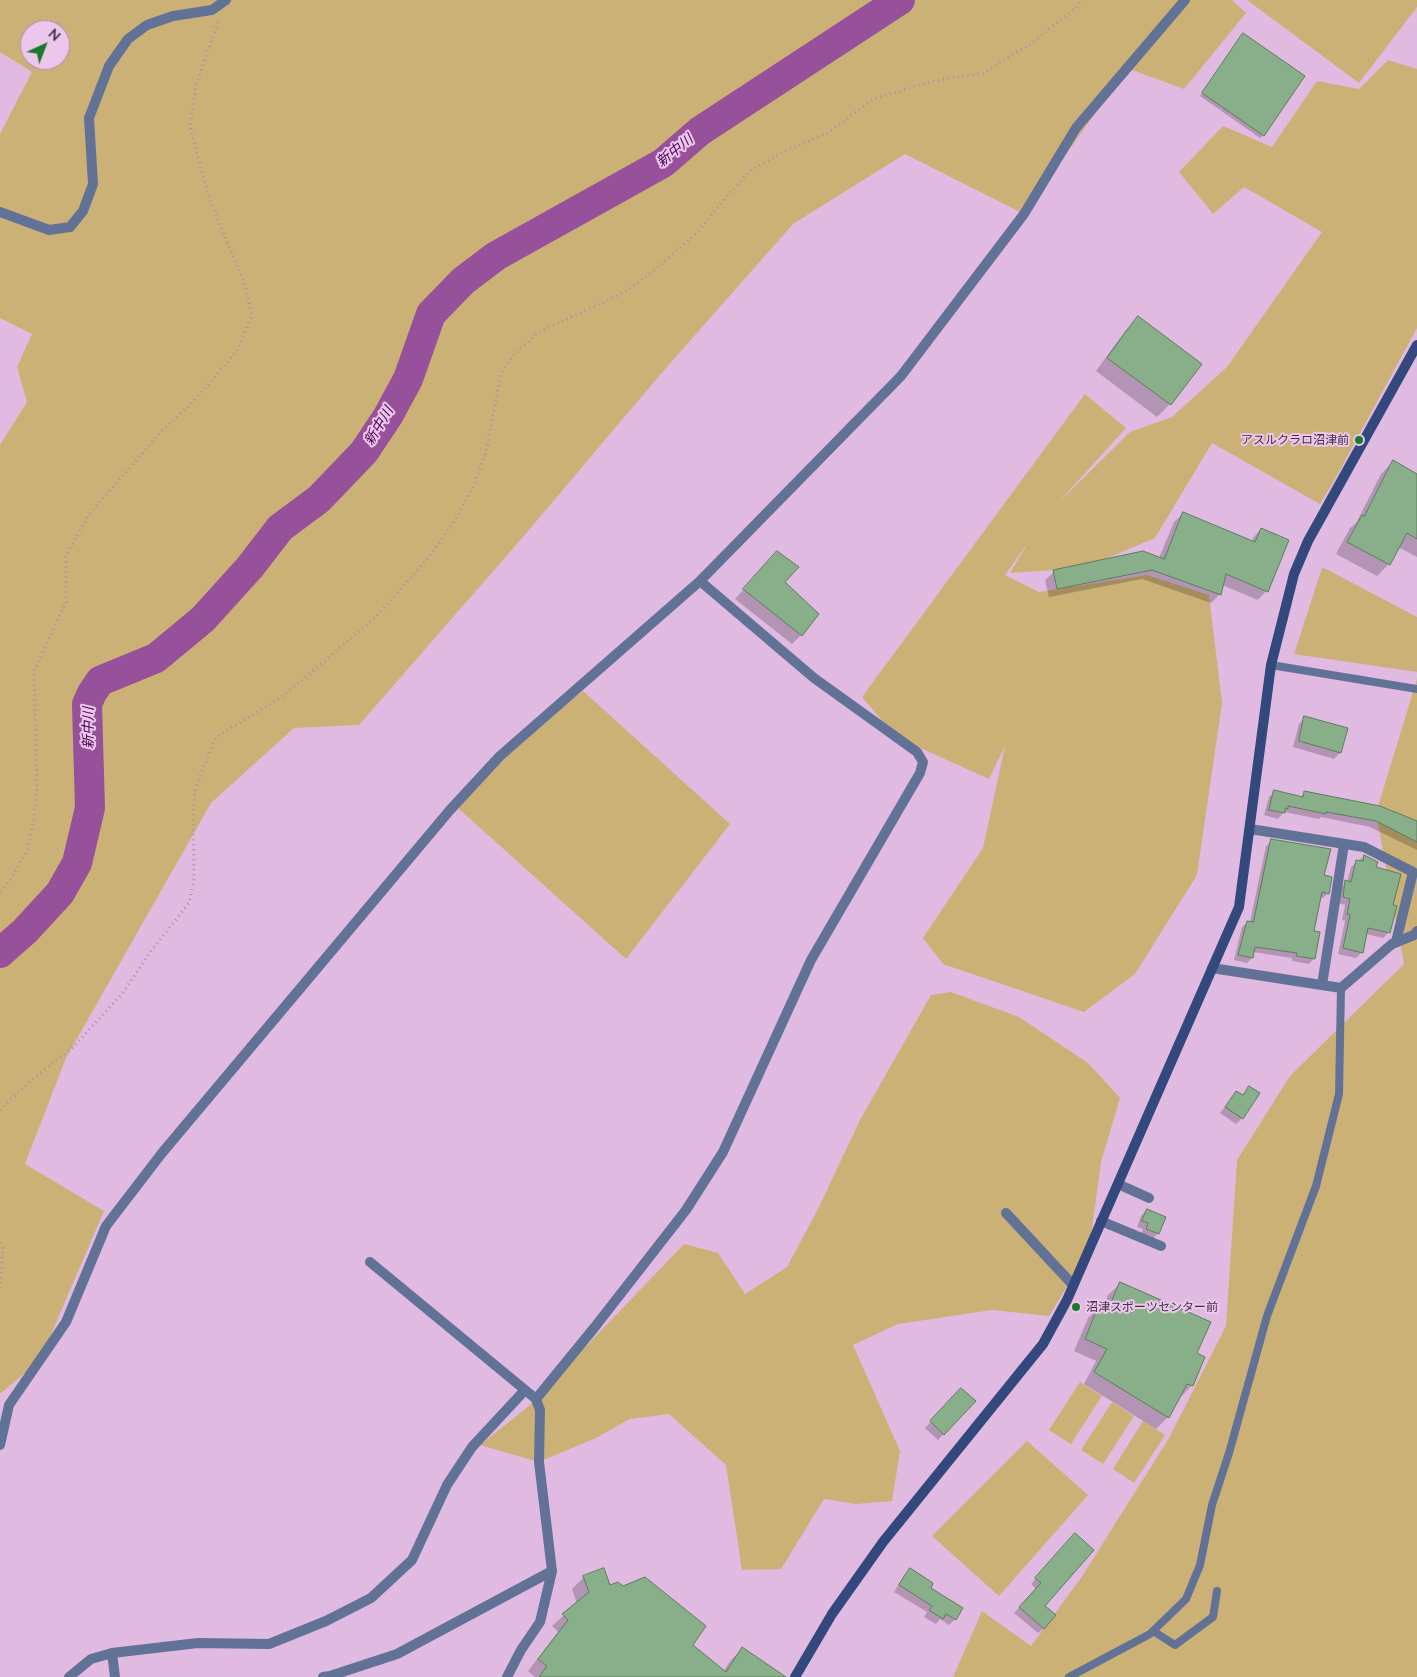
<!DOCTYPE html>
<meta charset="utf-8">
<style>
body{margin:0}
#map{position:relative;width:1417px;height:1677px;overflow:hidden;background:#e0bae1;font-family:Mulish,sans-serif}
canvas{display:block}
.north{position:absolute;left:20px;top:20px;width:50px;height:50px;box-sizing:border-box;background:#edc6ee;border:1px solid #a88aa9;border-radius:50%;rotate:43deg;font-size:14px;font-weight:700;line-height:20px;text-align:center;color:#413141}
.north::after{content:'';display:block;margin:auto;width:18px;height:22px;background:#197a2b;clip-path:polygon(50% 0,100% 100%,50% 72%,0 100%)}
</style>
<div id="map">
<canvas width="1417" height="1677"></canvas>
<div class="north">N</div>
</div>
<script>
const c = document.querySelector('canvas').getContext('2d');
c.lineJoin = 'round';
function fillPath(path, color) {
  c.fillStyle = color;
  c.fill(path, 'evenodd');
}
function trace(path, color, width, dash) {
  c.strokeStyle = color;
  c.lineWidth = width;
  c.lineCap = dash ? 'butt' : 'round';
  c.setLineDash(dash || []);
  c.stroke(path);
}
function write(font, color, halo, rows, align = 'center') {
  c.font = font + ' Mulish,"Noto Sans JP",sans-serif';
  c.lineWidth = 4;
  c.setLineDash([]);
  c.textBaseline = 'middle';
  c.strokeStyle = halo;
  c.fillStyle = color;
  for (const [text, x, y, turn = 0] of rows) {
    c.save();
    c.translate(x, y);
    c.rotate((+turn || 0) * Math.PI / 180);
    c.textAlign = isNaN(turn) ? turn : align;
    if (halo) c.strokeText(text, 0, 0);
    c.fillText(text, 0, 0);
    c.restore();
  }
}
const green = new Path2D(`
 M0 0H1232L1246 13 1184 89 1127 68 1024 214 905 154 793 224 659 376 523 537 359 725 294 728 211 803 66 1058 25 1164 104 1211 40 1360 0 1394V445L27 402 17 367 32 334 0 318V134L32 72 0 52ZM30 30H60V60H30Z
 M1247 0H1417V7L1359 83Z
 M1388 60 1417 69V328L1335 479 1320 504 1212 443 1155 538 1084 568 1010 573 1029 541 1005 575 1039 592 1147 575 1209 595 1222 703 1197 875 1135 974 1084 1012 943 964 923 938 983 848 1005 746 989 779 896 737 862 697 1085 394 1126 428 1057 504 1130 432 1172 417 1227 367 1322 232 1244 187 1213 214 1179 172 1223 126 1272 147 1317 81 1359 89Z
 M1322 568 1326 569 1417 617V672L1294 654Z
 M1417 679V1677H953L982 1611 1031 1646 1083 1575 1169 1438 1226 1326 1237 1160 1290 1076 1404 964 1376 813Z
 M583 691 730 824 626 959 458 808 507 750Z
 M951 992 1019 1017 1088 1063 1120 1098 1101 1162 1089 1250 1049 1316 992 1310 898 1324 853 1345 900 1451 892 1501 856 1504 824 1499 781 1569 742 1570 726 1465 669 1414 630 1419 596 1438 539 1462 480 1445 529 1406 684 1244 718 1253 745 1294 787 1267 817 1211 860 1120 931 995Z
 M1080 1382 1102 1396 1071 1444 1049 1430Z
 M1112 1402 1134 1416 1103 1464 1081 1450Z
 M1143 1421 1165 1435 1134 1483 1113 1469Z
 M1027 1441 1088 1495 999 1596 932 1536Z`);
const shadow = new Path2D(`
 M1240 37 1263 135 1260 138 1200 96Z
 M1138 318 1200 364 1170 404 1157 417 1096 371 1126 330Z
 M1393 462 1417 475V557L1398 547 1389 564 1377 576 1336 554 1350 528 1356 523 1381 474Z
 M1183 514 1251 542 1253 538 1261 529 1266 591 1258 600 1222 585 1219 595 1211 603 1142 579 1049 597 1045 580 1054 572 1159 558 1174 522Z
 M768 562 783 583 801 635 792 644 735 599Z
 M1305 718 1346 729 1340 753 1334 759 1293 747 1299 724Z
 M1275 791 1300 797 1305 793 1417 822V850L1370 827 1321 817 1319 819 1284 812 1278 819 1264 815 1269 797Z
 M1272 841 1323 876 1328 893 1323 898H1320L1312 932 1314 958 1309 964 1292 961V958L1253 952 1252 958 1247 963 1234 960 1242 927 1248 922H1250L1266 846Z
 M1364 856 1375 868 1391 906 1389 932 1383 938 1366 934 1362 952 1356 958 1338 954 1345 921 1342 920 1345 905 1337 903 1340 888 1346 882H1347L1351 867Z
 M1250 1087 1242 1118 1236 1124 1220 1113 1236 1092 1242 1096Z
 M1147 1210 1158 1233 1152 1239 1141 1235 1143 1229 1137 1227 1141 1216Z
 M1120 1284 1196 1354 1192 1385 1181 1397 1179 1396 1168 1417 1156 1429 1084 1384 1096 1361 1074 1351 1088 1318 1100 1306 1103 1308 1108 1295Z
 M961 1390 974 1401 938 1440 925 1428Z
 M1070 1540 1044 1606V1628L1038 1633 1014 1613 1036 1589 1031 1584Z
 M603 1570 610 1586 691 1645 723 1672 731 1660 742 1649 769 1677H535L528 1671 558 1632 552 1626 577 1603 572 1589 583 1578Z
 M910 1570 929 1588 955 1619 949 1625 940 1619 936 1624 924 1617 927 1612 894 1592 904 1576Z`);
const river = new Path2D(`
 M0 953 25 931 60 893 77 863 90 808 87 704 92 693 100 681 156 658 203 619 250 567 280 528 319 499 364 452 388 416 408 379 431 314 463 281 496 256 663 163 700 131 900 0`);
const building = new Path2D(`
 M1243 33 1305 76 1264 136 1202 93Z
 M1138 316 1202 364 1171 405 1107 358Z
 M1393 460 1417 474V539L1407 533 1390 565 1347 542 1362 515 1364 516Z
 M1183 512 1255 542 1261 528 1289 540 1268 592 1226 574 1221 595 1152 570 1057 589 1053 570 1143 551 1164 559Z
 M777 551 799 567 785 582 819 614 802 636 743 589Z
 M1304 716 1348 728 1341 753 1299 741Z
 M1274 790 1303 797 1304 791 1380 806 1417 821V842L1376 821 1326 812V814L1288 806V809L1285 808V813L1269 810Z
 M1271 839 1331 849 1324 875 1332 877 1329 894 1322 892 1314 931 1320 932 1315 959 1296 956 1297 953 1255 947 1253 958 1238 955 1247 921 1253 922Z
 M1364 855 1378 862 1376 867 1401 874 1393 905 1397 906 1390 933 1368 928 1363 953 1343 948 1350 915 1347 914 1350 899 1343 897 1345 880 1351 882 1356 860 1363 861Z
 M1249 1086 1260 1093 1243 1119 1225 1107 1236 1091 1243 1095Z
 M1147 1209 1166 1217 1159 1234 1146 1229 1148 1223 1142 1221Z
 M1120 1282 1211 1322 1197 1353 1205 1357 1193 1386 1187 1384 1169 1418 1094 1372 1107 1349 1085 1339 1099 1304 1108 1309Z
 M961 1388 976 1401 944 1435 930 1421Z
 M1075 1533 1094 1550 1045 1606 1056 1615 1044 1629 1019 1607 1041 1583 1035 1578Z
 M604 1568 610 1585 618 1582 623 1586 645 1577 706 1626 693 1645 726 1672 742 1647 786 1677H539L547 1666 538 1659 568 1620 562 1614 589 1592 583 1576Z
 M910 1568 933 1583 931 1588 963 1608 956 1620 946 1614 943 1619 929 1610 932 1606 899 1585Z`);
const path = new Path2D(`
 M0 891 11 879 28 849 33 822 37 789 34 671 66 602V556L88 516 162 431 191 404 237 351 252 315 245 285 209 198 190 127 196 85 219 20
 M0 1110 28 1083 74 1046 122 994 151 951 189 903 194 879 193 811 196 787 216 737 282 697 375 618 427 559 454 522 475 483 486 452 498 389 502 372 514 355 537 333 625 292 657 268 697 233 727 196 751 170 783 152 827 133 874 99 933 81 983 73 1031 44 1074 9 1082 0
 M0 1243 3 1248 0 1289`);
const lane = new Path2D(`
 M1271 665 1417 689
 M1153 1631 1175 1645 1213 1617 1217 1591
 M1069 1677 1150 1634 1186 1599 1200 1565 1212 1505 1229 1453 1267 1316 1316 1186 1339 1094 1341 988`);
const street = new Path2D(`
 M0 212 49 230 70 227 83 211 93 184 89 118 109 66 128 39 147 25 173 16 212 10 226 0
 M1250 829 1364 847 1413 872 1396 942
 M1212 968 1341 988 1392 944 1414 935 1417 931
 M1322 985 1344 844
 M1118 1184 1149 1198
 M1006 1213 1073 1285
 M1101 1221 1161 1246
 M370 1262 536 1399 540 1410 539 1462 552 1571 540 1622 521 1650 507 1677
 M536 1399 594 1328 686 1210 723 1152 811 960 920 773 923 762 917 752 814 678 700 581
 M0 1445 9 1405 66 1322 106 1226 162 1153 450 810 500 756 700 581 901 376 1024 214 1076 128 1185 0
 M112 1653 115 1677
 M69 1677 91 1659 112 1653 198 1643 269 1644 326 1621 371 1598 412 1560 447 1485 472 1447 525 1390
 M323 1677 330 1676 397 1654 552 1571`);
const secondary = new Path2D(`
 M795 1677 832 1614 883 1542 1043 1344 1067 1300 1239 907 1271 665 1294 574 1308 541 1417 345`);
const markers = [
 [1359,440,5,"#197a2b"],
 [1076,1307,5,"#197a2b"]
];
const poiNames = [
 ["アスルクラロ沼津前",1349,440],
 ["沼津スポーツセンター前",1086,1307,"left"]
];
const waterNames = [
 ["新中川",675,151,-39],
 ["新中川",379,426,-59],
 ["新中川",89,728,-90]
];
fillPath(green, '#ccb176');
fillPath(shadow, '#0003');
trace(river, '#97519a', 30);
fillPath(building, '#89af8a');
trace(building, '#597e5b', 1);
trace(path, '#ad8eae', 3, [1, 4]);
trace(lane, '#627297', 8);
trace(street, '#627297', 10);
trace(secondary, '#33487c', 10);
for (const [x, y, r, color] of markers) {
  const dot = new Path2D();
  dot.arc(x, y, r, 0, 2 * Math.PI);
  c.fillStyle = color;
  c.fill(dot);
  trace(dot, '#edc6ee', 2);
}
write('12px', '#413141', '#edc6ee', poiNames, 'right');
write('italic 14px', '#4a034e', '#edc6ee', waterNames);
</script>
